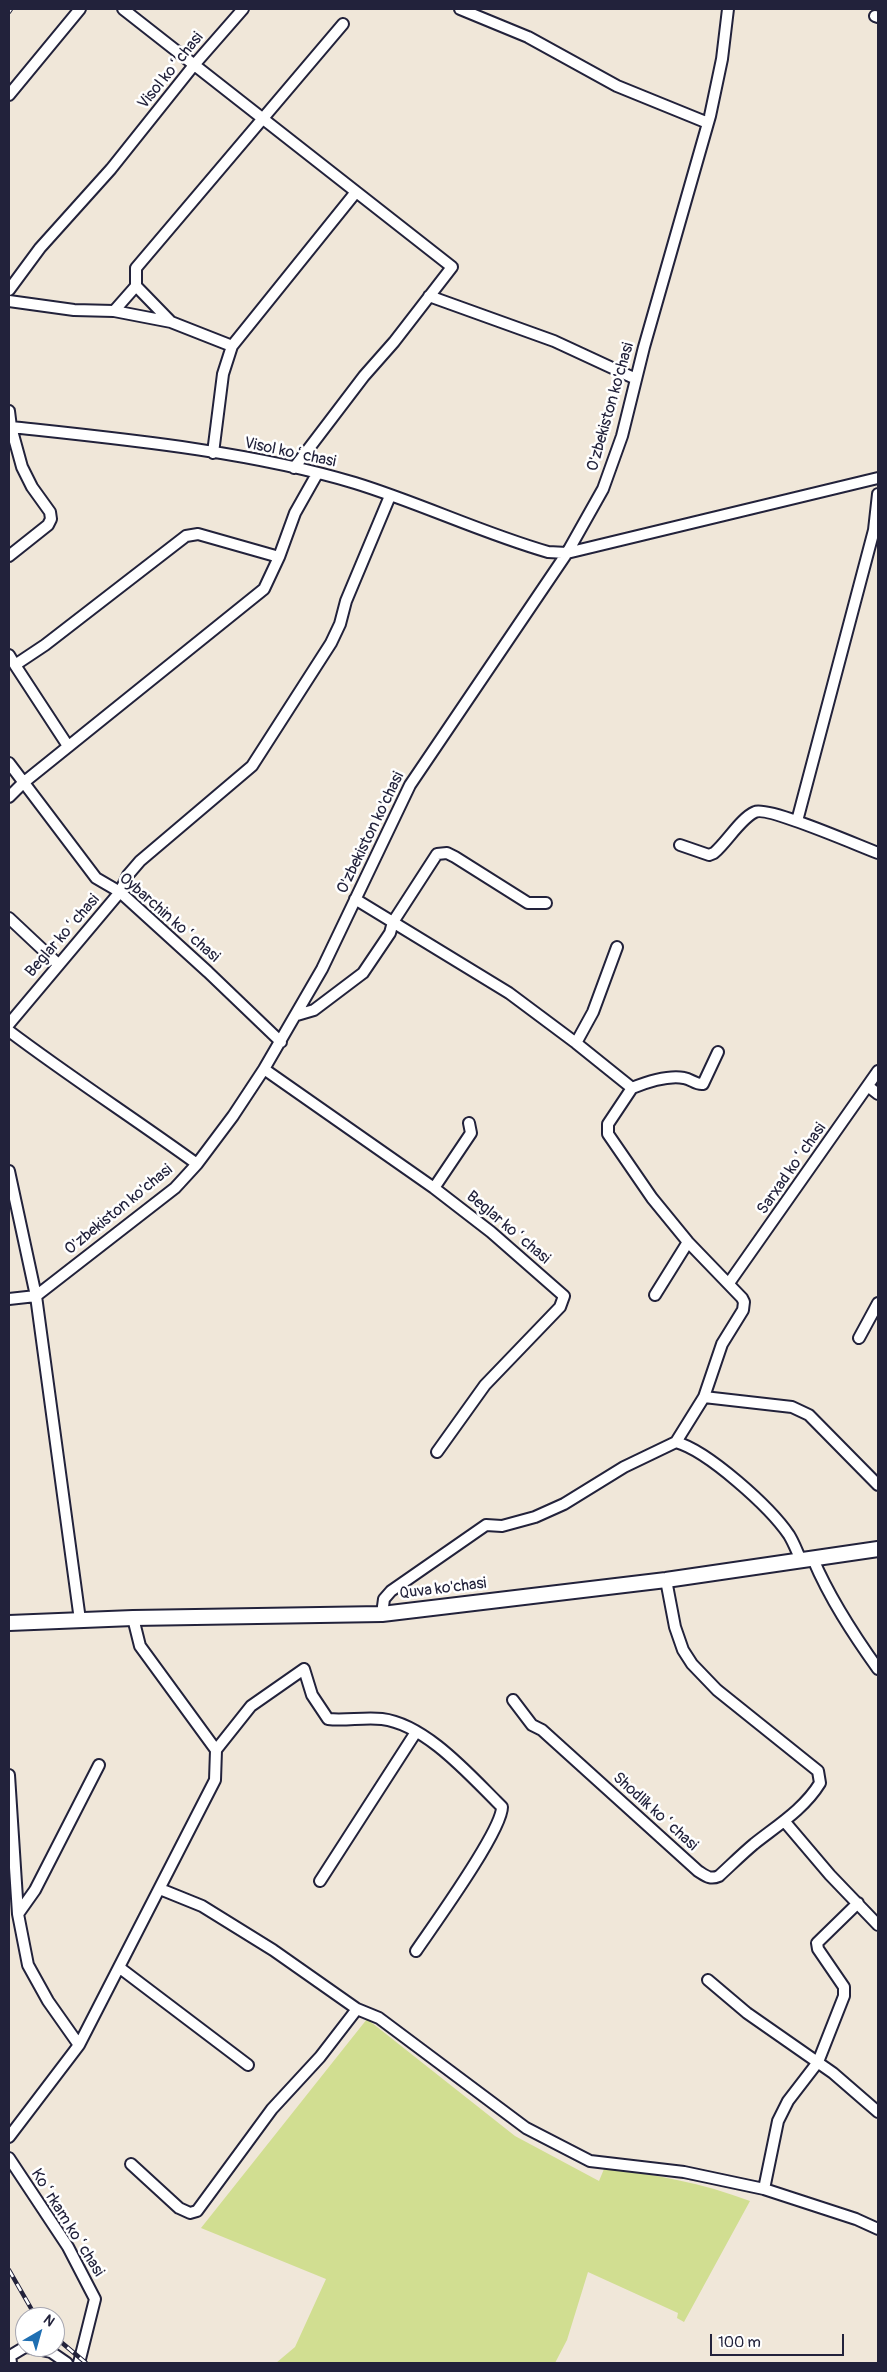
<!DOCTYPE html>
<meta charset="utf-8">
<style>
body{margin:0}
#map{position:relative;width:887px;height:2372px;overflow:hidden;background:#f0e7d9;font-family:Pangolin,sans-serif}
canvas{display:block}
.frame{position:absolute;inset:0;border:10px solid #22223b;pointer-events:none}
.north{position:absolute;left:15px;top:2307px;width:50px;height:50px;box-sizing:border-box;background:#fff;border:1px solid #a7a7b1;border-radius:50%;rotate:38deg;font-size:14px;font-weight:700;line-height:20px;text-align:center;color:#22223b}
.north::after{content:'';display:block;margin:auto;width:18px;height:22px;background:#1f6fb2;clip-path:polygon(50% 0,100% 100%,50% 72%,0 100%)}
.scale{position:absolute;left:710px;top:2334px;width:134px;height:22px;box-sizing:border-box;border:2px solid #22223b;border-top:0;padding-left:6px;font-size:15px;line-height:18px;white-space:nowrap;color:#22223b;-webkit-text-stroke:4px #fff;paint-order:stroke}
</style>
<div id="map">
<canvas width="887" height="2372"></canvas>
<div class="frame"></div>
<div class="north">N</div>
<div class="scale">100 m</div>
</div>
<script>
const c = document.querySelector('canvas').getContext('2d');
c.lineJoin = 'round';
function fillPath(path, color) {
  c.fillStyle = color;
  c.fill(path, 'evenodd');
}
function trace(path, color, width, dash) {
  c.strokeStyle = color;
  c.lineWidth = width;
  c.lineCap = dash ? 'butt' : 'round';
  c.setLineDash(dash || []);
  c.stroke(path);
}
function write(font, color, halo, rows, align = 'center') {
  c.font = font + ' Pangolin,sans-serif';
  c.lineWidth = 5;
  c.setLineDash([]);
  c.textBaseline = 'middle';
  c.strokeStyle = halo;
  c.fillStyle = color;
  for (const [text, x, y, turn = 0] of rows) {
    c.save();
    c.translate(x, y);
    c.rotate((+turn || 0) * Math.PI / 180);
    c.textAlign = isNaN(turn) ? turn : align;
    if (halo) c.strokeText(text, 0, 0);
    c.fillText(text, 0, 0);
    c.restore();
  }
}
const green = new Path2D(`
 M367 2019 515 2136 599 2181 604 2169C655 2174 702 2183 750 2201L684 2322 677 2318 678 2313 588 2272 567 2340 555 2363H276L295 2347 326 2279 201 2228Z`);
const street = new Path2D(`
 M123 9 452 267 394 342 364 376 294 468
 M460 9 528 37 617 86 708 123
 M875 16 878 17
 M343 24 136 268V286L171 322 232 346 356 192
 M9 95 80 9
 M9 290 40 248 111 169 194 65 243 9
 M429 296 554 341 636 379
 M9 301 74 310 114 311 136 286
 M114 311 171 322
 M9 411 11 427C122 439 249 451 355 483 420 503 482 533 548 552L567 553 878 478
 M9 427H11L22 467 32 487 50 512 51 519 48 525 9 556
 M213 453 223 374 232 346
 M279 557 295 513 317 474
 M9 655 15 665
 M9 763 96 878 120 892 208 972 281 1042
 M9 797 23 783 264 589 279 557 198 534 186 536 45 645 15 665 68 746
 M797 821 874 530 878 494
 M680 845 709 855 714 853C727 842 741 818 755 812 768 806 859 846 878 853
 M355 899 509 993 576 1043 632 1088 608 1124V1134L652 1198 688 1242 742 1298 744 1302 743 1310 722 1344 704 1397 676 1442 624 1467 564 1504 535 1517 502 1526 486 1525 391 1591 384 1599 382 1614
 M9 918 58 964
 M297 1015 314 1010 363 973 390 933 393 922 437 854 447 853 455 857 528 903H546
 M9 1024 120 892 128 875 140 861 252 766 331 643 340 624 346 601 390 496
 M9 1031C70 1077 135 1119 197 1164
 M576 1043 593 1012 617 947
 M264 1069 434 1188 491 1232 564 1296 560 1307 485 1385 437 1452
 M869 1087 878 1094
 M632 1088C647 1082 668 1075 684 1078 691 1079 696 1085 703 1084L718 1052
 M9 1171 36 1296 9 1299
 M434 1188 471 1133 469 1123
 M729 1283 878 1071
 M655 1295 688 1242
 M859 1338 878 1303
 M704 1397 792 1407 809 1415 878 1485
 M676 1442C708 1451 770 1507 789 1535 794 1543 797 1552 801 1560
 M813 1559C830 1599 853 1634 878 1669
 M80 1620 36 1296 175 1188 197 1164 233 1116 264 1069 322 969 410 785 567 553 603 489 622 436 644 347 710 116 722 59 728 9
 M513 1700 532 1725 542 1730 698 1871C706 1876 710 1880 719 1876 731 1865 742 1854 754 1844 778 1825 804 1809 820 1783L818 1771 717 1690 692 1664 683 1650 675 1627 666 1580
 M216 1750 251 1706 304 1669 312 1695 328 1719C345 1721 364 1717 382 1719 424 1724 467 1772 496 1801L502 1807C502 1831 433 1926 416 1951
 M9 1775 18 1914 28 1965 48 2001 79 2045 9 2137
 M785 1822 830 1875 878 1925
 M320 1881 416 1732
 M160 1889 202 1906 273 1950 357 2009
 M18 1914 35 1890 99 1765
 M120 1968 248 2065
 M708 1980 747 2013 833 2073 878 2112
 M79 2045 215 1780 216 1750 140 1646 133 1618
 M9 2158 68 2247 95 2299 79 2363
 M131 2164 179 2208 190 2213 197 2211 272 2109 320 2057 357 2009 379 2018 526 2128 590 2161 684 2172 764 2189 856 2219 878 2229
 M764 2189 778 2121 788 2101 818 2062 844 1996V1987L818 1949 817 1943 858 1903
 M27 2347 51 2352 67 2363
 M11 2363 10 2356 25 2347`);
const secondary = new Path2D(`
 M9 1623 133 1618 382 1614 666 1580 878 1549`);
const rail = new Path2D(`
 M9 12 11 9
 M9 2270 36 2317
 M55 2337 86 2363`);
const streetNames = [
 ["Visol koʻchasi",171,71,-51],
 ["O'zbekiston ko'chasi",611,407,-74],
 ["Visol koʻchasi",290,453,12],
 ["O'zbekiston ko'chasi",371,833,-64],
 ["Oybarchin koʻchasi",169,918,41],
 ["Beglar koʻchasi",63,936,-49],
 ["Sarxad koʻchasi",792,1169,-55],
 ["O'zbekiston ko'chasi",119,1210,-39],
 ["Beglar koʻchasi",508,1228,40],
 ["Quva ko'chasi",443,1589,-7],
 ["Shodlik koʻchasi",655,1812,42],
 ["Koʻrkam koʻchasi",67,2223,58]
];
fillPath(green, '#d1de91');
trace(street, '#22223b', 14);
trace(secondary, '#22223b', 18);
trace(street, '#fff', 10);
trace(secondary, '#fff', 14);
trace(rail, '#22223b', 4.5);
trace(rail, '#fff', 2.5, [8]);
write('16px', '#22223b', '#fff', streetNames);
</script>
